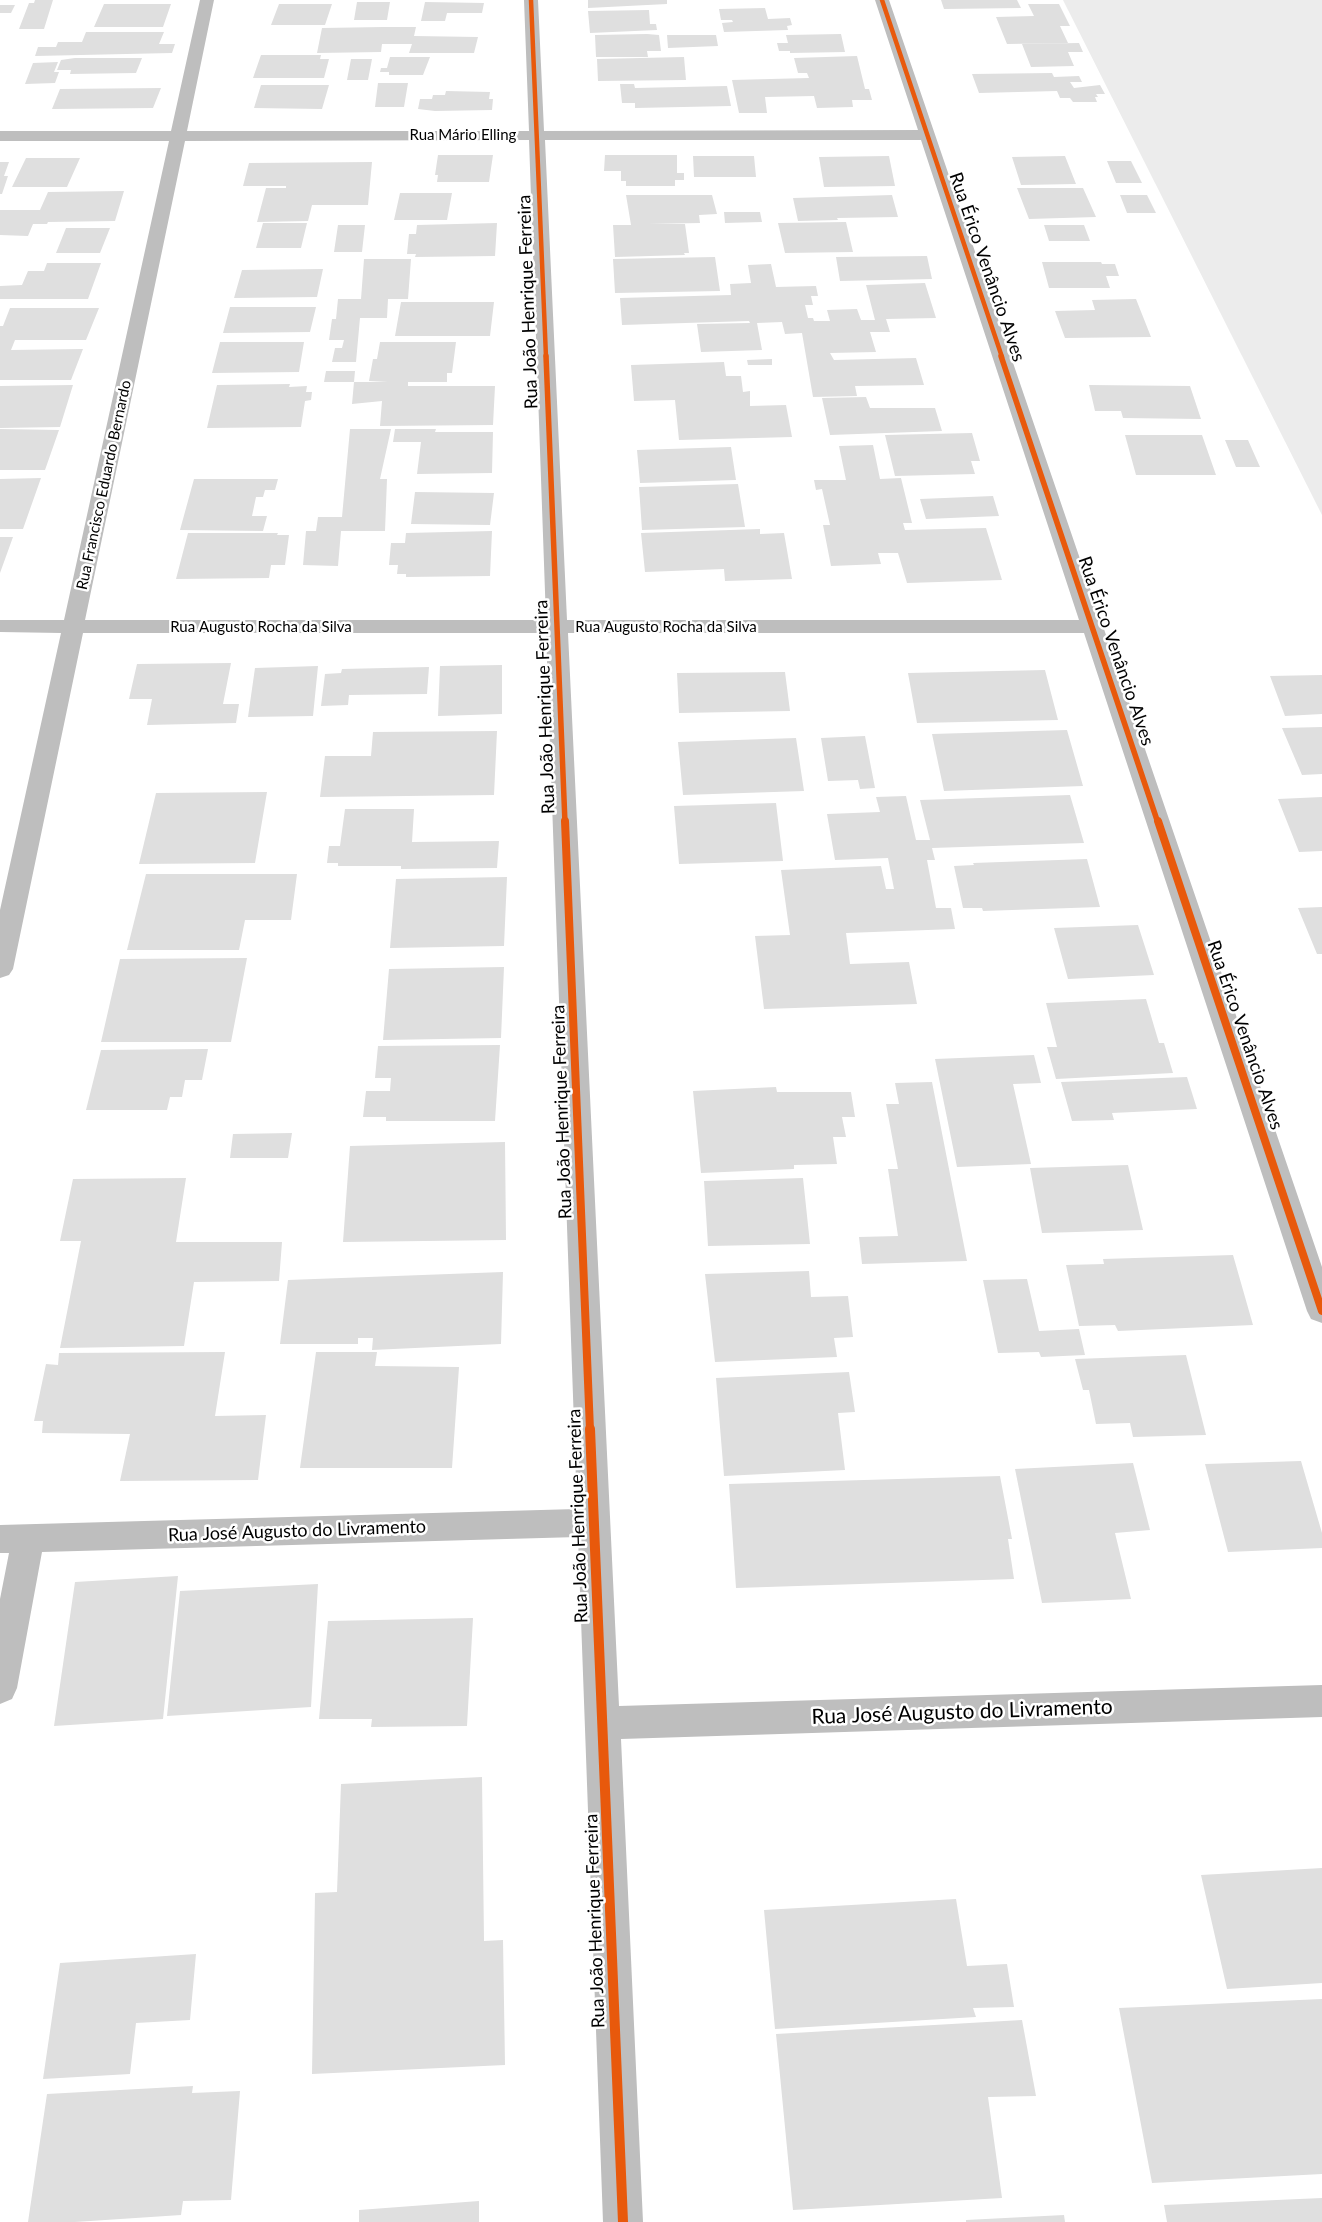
<!DOCTYPE html>
<meta charset="utf-8">
<style>
body{margin:0}
canvas{display:block;background:#fff}
</style>
<canvas width="1322" height="2222"></canvas>
<script>
const c = document.querySelector('canvas').getContext('2d');
c.lineJoin = 'round';
function fillPath(path, color) {
  c.fillStyle = color;
  c.fill(path, 'evenodd');
}
function trace(path, color, width, dash) {
  c.strokeStyle = color;
  c.lineWidth = width;
  c.lineCap = dash ? 'butt' : 'round';
  c.setLineDash(dash || []);
  c.stroke(path);
}
function write(font, color, halo, rows, align = 'center') {
  c.font = font + ' Lato,sans-serif';
  c.lineWidth = 5;
  c.setLineDash([]);
  c.textBaseline = 'middle';
  c.strokeStyle = halo;
  c.fillStyle = color;
  for (const [text, x, y, turn = 0] of rows) {
    c.save();
    c.translate(x, y);
    c.rotate((+turn || 0) * Math.PI / 180);
    c.textAlign = isNaN(turn) ? turn : align;
    if (halo) c.strokeText(text, 0, 0);
    c.fillText(text, 0, 0);
    c.restore();
  }
}
const green = new Path2D(`
 M1063 0H1322V515Z`);
const building = new Path2D(`
 M35 0H53L44 29H19L29 3H34Z
 M588 0H667V4L588 8Z
 M941 0H1017L1021 8 944 9Z
 M357 2H390L387 20H354Z
 M425 2 484 3 482 13H447L445 21H421Z
 M104 4H171L163 27H94Z
 M279 4H332L325 25H271Z
 M1028 4H1059L1070 26H1060L1068 43 1007 44 996 17 1034 16Z
 M0 5H15L11 13H0Z
 M765 8 768 19 790 18 792 25 787 26 788 30 724 32 722 23 733 22 732 20H721L719 9Z
 M649 10 650 24H656L657 30 590 33 588 11Z
 M383 27H416L414 36 478 37 474 53H409L412 44H382L381 52 317 53 322 28Z
 M86 32H164L159 44H175L172 53 35 56 38 47H56L58 42H82Z
 M647 34 659 35 661 51H647L648 57H596L595 35Z
 M841 34 845 52 790 53V51H779L777 43H788L786 35Z
 M667 35H716L718 46 668 48Z
 M1079 43 1083 52H1068L1074 66 1031 67 1022 44Z
 M261 55H321L320 59H329L324 78H253Z
 M857 56 865 89H869L872 100H852L853 107 817 108 814 96 765 97 767 113H739L732 80 809 78 807 73H798L794 58Z
 M390 57H430L423 75H389V72H380L381 68H387Z
 M684 57 686 80 598 81 597 59Z
 M75 58H142L136 73 70 74 71 70H57L61 60Z
 M351 59H372L368 80H347Z
 M58 62 54 72H59L55 83 25 84 33 63Z
 M1052 73 1054 77 1079 76 1082 82H1070L1074 88 1100 85 1105 94H1096L1098 97H1095L1097 102H1073L1070 98H1060L1057 91 979 93 972 74Z
 M378 83H408L404 107H375Z
 M620 84H634L635 88 727 86 731 106 635 108V103H622Z
 M261 85H329L322 109 254 108Z
 M161 88 153 108 52 109 60 89Z
 M446 91 490 92 489 99H493L492 110 435 111 418 109 420 99H432L433 95H445Z
 M438 155H493L489 182H437L438 175H435Z
 M605 155H677V173H684V180H675V186H626V181H621V171H604Z
 M693 156H754L756 177H694Z
 M889 156 895 186 824 187 819 157Z
 M1065 156 1076 184 1021 185 1012 157Z
 M26 158H80L67 187H12Z
 M1107 161H1131L1142 183H1116Z
 M0 162H9L4 176H8L2 194H0Z
 M372 162 368 205H312L308 221 257 222 266 188H286V186H243L249 163Z
 M1017 188H1083L1096 217 1029 219Z
 M124 191 115 221 48 222 47 224H33L28 236 0 235V210H40L48 192Z
 M400 193H452L447 220H394Z
 M626 195H712L717 214 699 215 700 223 648 224H685L689 253H684L685 255 615 257 613 225H631Z
 M892 195 898 217 837 218 838 220 798 221 793 198Z
 M1120 195H1147L1156 213H1127Z
 M724 212H760L762 222 725 223Z
 M846 222 853 252 785 253 778 223Z
 M263 223H307L301 248H256Z
 M497 223 495 256 415 257 416 254H407L409 234H416L417 225Z
 M338 225H365L362 252H334Z
 M1044 225H1084L1090 241H1049Z
 M66 228H110L100 253H56Z
 M927 256 932 279 840 281 836 257Z
 M715 257 720 291 615 293 613 259Z
 M364 259H411L408 299H388L387 318H360L356 362H332L335 348H342L344 340H329L332 319H336L338 299H361Z
 M1042 262H1101L1102 264H1115L1119 276H1106L1110 288H1049Z
 M47 263H101L88 299H0V286L22 285 28 271H44Z
 M771 264 776 287 816 286 818 296H811L813 305H805L808 318H813L814 321H830L827 310 857 309 861 320H875L866 285 925 283 936 318 886 319 890 332H870L876 352 830 353 834 360 916 358 924 385 855 386 857 396 813 397 802 333 785 334 782 322 757 323 762 350 701 352 697 324 750 323 749 321 622 325 620 298 731 295 730 284 751 283 748 265Z
 M323 269 317 297 234 298 242 270Z
 M1136 299 1151 337 1065 338 1055 311 1095 310 1092 300Z
 M401 302H494L490 336H395Z
 M230 307H316L310 332 223 333Z
 M10 308H99L86 340H15L11 350 83 349 71 380H0V326H3Z
 M220 342H304L299 372 212 373Z
 M380 342H456L452 373H447V382H408V386H495L493 425 380 426 382 401 352 404 354 382H388L369 381 373 359H377Z
 M772 359V365H748L747 360Z
 M724 362 726 376H741L743 392 750 391V406L786 405 792 437 679 440 675 400 634 401 631 365Z
 M326 371H355L354 382H324Z
 M290 384 289 387 307 386 306 392H312L311 400 305 401 301 427 207 428 217 385Z
 M73 385 60 427 0 428V386Z
 M1089 385 1190 386 1201 419 1123 418 1121 411H1095Z
 M866 397 870 408H935L942 431 830 435 822 398Z
 M0 429 59 430 45 470H0Z
 M350 429H391L380 479H387L385 531H341L338 566 303 565 306 531H316L318 517H342Z
 M395 429H436L435 432H493L492 473 417 474 421 442H393Z
 M972 433 980 461H971L975 474 895 476 885 435Z
 M1125 435H1202L1216 475H1136Z
 M1225 440H1248L1260 467H1236Z
 M873 445 880 479 901 478 912 523H903L905 530 986 528 1002 580 907 583 898 553H878L881 564 831 566 823 525H830L822 489 816 490 814 480H846L839 446Z
 M731 447 736 480 640 483 637 450Z
 M41 478 23 529H0V479Z
 M194 479H278L275 490H265L263 497H256L252 516H267L263 531 180 530Z
 M738 484 745 527 642 530 639 487Z
 M415 492 494 493 490 525 411 524Z
 M993 496 999 516 926 519 920 499Z
 M760 529V534L784 533 792 579 725 581 724 569 645 572 641 533Z
 M492 531 490 576 406 577V574H397L398 565H389L391 543H405L406 533Z
 M188 533H278L277 535H289L285 565H271L269 578 176 579Z
 M0 537H13L0 573Z
 M231 663 223 704H239L236 723 147 725 152 699H129L137 664Z
 M502 665V714L438 716 440 666Z
 M318 666 313 716 248 717 255 668Z
 M429 667 427 694 349 695 348 705 321 706 325 674 341 673 342 669Z
 M1045 670 1058 720 917 723 908 673Z
 M785 672 790 711 679 713 677 673Z
 M1322 675V714L1285 716 1270 676Z
 M1322 727V774L1302 775 1282 728Z
 M1067 730 1083 786 944 791 932 734Z
 M497 731 494 795 320 797 325 756H371L373 732Z
 M865 736 875 788 860 789 858 780 828 781 821 738Z
 M796 738 804 791 683 795 678 742Z
 M267 792 255 863 139 864 156 793Z
 M1070 795 1084 843 932 848 935 860H927L936 908H951L955 929 846 933 850 964 909 962 917 1004 764 1009 755 936 790 935 781 870 881 866 886 889H894L888 858 835 860 827 814 880 812 876 797 906 796 916 840H930L920 800Z
 M1322 797V851L1299 852 1278 799Z
 M776 803 783 861 679 864 674 806Z
 M345 809H414L412 842 499 841 497 868 401 869V866H338V863H327L329 846H340Z
 M1087 859 1100 907 983 911 982 908H963L954 866 974 865 973 863Z
 M146 874H297L291 920H245L239 950H127Z
 M507 877 504 946 390 948 396 879Z
 M1322 907V954H1317L1298 908Z
 M1138 925 1154 975 1068 979 1054 928Z
 M247 958 231 1042H101L120 959Z
 M504 967 501 1038 383 1040 389 969Z
 M1146 999 1159 1043H1164L1173 1073 1056 1079 1047 1047H1057L1046 1003Z
 M500 1045 495 1121H386V1117H363L366 1091H390L391 1078H375L378 1046Z
 M208 1049 202 1080H185L182 1097H170L167 1110H86L101 1050Z
 M1034 1055 1041 1083 1013 1084 1031 1164 957 1167 935 1059Z
 M1187 1077 1197 1109 1112 1113 1114 1120 1072 1121 1061 1082Z
 M932 1082 967 1261 862 1264 859 1237 898 1236 888 1169H898L886 1104H899L895 1083Z
 M776 1087 777 1092H851L855 1117H842L846 1137H833L837 1164 794 1165V1169L701 1173 693 1091Z
 M292 1133 288 1158H230L233 1134Z
 M505 1142 506 1240 343 1242 350 1146Z
 M1128 1165 1143 1230 1042 1233 1030 1168Z
 M186 1178 176 1242H282L279 1281 194 1282 184 1346 60 1348 81 1241H60L73 1179Z
 M803 1178 810 1244 708 1246 704 1181Z
 M1233 1255 1253 1325 1118 1331 1115 1325 1079 1326 1066 1265 1104 1264 1103 1259Z
 M809 1271 811 1297 848 1296 853 1337 834 1338 837 1357 715 1362 705 1274Z
 M503 1272 501 1344 372 1350 373 1338H358V1344H280L288 1280Z
 M1027 1279 1039 1331 1079 1329 1085 1355 1041 1357 1039 1352 998 1353 983 1280Z
 M225 1352 215 1416 266 1415 258 1480 120 1481 130 1434 42 1433 43 1421H34L46 1364 58 1365 59 1353Z
 M316 1352H377L375 1366 459 1367 452 1468H300Z
 M1186 1355 1206 1435 1133 1437 1130 1423 1096 1424 1089 1390H1083L1075 1359Z
 M849 1372 855 1412 838 1413 845 1470 724 1476 716 1378Z
 M1301 1461 1322 1533V1548L1228 1552 1205 1464Z
 M1133 1463 1150 1530 1115 1533 1131 1599 1042 1603 1015 1469Z
 M1000 1476 1012 1539H1008L1014 1579 736 1588 729 1484Z
 M178 1576 163 1719 54 1726 75 1582Z
 M318 1584 311 1707 167 1716 180 1591Z
 M473 1618 467 1726 371 1727 372 1719H319L328 1621Z
 M482 1777 484 1941 503 1940 505 2065 312 2074 315 1893 337 1892 341 1784Z
 M1322 1868V1983L1227 1989 1201 1875Z
 M956 1899 967 1966 1007 1964 1014 2007 973 2008 976 2017 775 2029 764 1910Z
 M196 1954 190 2020 136 2023 130 2074 43 2079 60 1963Z
 M1322 1999V2174L1152 2183 1119 2008Z
 M1022 2020 1036 2096 988 2097 1002 2198 793 2210 776 2034Z
 M193 2086 192 2093 240 2091 231 2200 183 2201 181 2215 75 2222H28L47 2094Z
 M1322 2198V2222H1167L1164 2205Z
 M479 2201V2222H359V2210Z
 M1064 2215 1065 2222H966V2220Z`);
const minor = new Path2D(`
 M200 0H214L187 131H529L524 0H538L544 131 918 130 875 0H889L1322 1267V1323L1311 1319 1307 1311 1084 633H568L619 1706 1322 1685V1717L621 1739 643 2222H603L578 1537 42 1552 17 1688 12 1699 0 1704V1599L9 1553H0V1525L577 1509 546 633H83L13 969 9 975 0 978V910L61 633 0 632V620H64L169 141H0V131H171ZM529 140 546 620H85L185 141ZM545 140H921L1079 620H567Z`);
const cyclewayFar3 = new Path2D(`
 M531 0 546 357
 M882 0 1002 357`);
const cyclewayFar2 = new Path2D(`
 M546 356 565 823
 M1001 356 1158 823`);
const cyclewayFar1 = new Path2D(`
 M565 821 590 1430
 M1158 821 1322 1311`);
const cycleway = new Path2D(`
 M590 1429 623 2222`);
const farStreetnames = [
 ["Rua Mário Elling",463,135],
 ["Rua Francisco Eduardo Bernardo",104,485,-78],
 ["Rua Augusto Rocha da Silva",261,627],
 ["Rua Augusto Rocha da Silva",666,627]
];
const streetNames = [
 ["Rua Érico Venâncio Alves",987,267,71],
 ["Rua João Henrique Ferreira",528,302,-92],
 ["Rua Érico Venâncio Alves",1116,651,71],
 ["Rua João Henrique Ferreira",545,707,-92],
 ["Rua Érico Venâncio Alves",1245,1035,71],
 ["Rua João Henrique Ferreira",562,1112,-92],
 ["Rua João Henrique Ferreira",578,1516,-92],
 ["Rua José Augusto do Livramento",297,1531,-2],
 ["Rua João Henrique Ferreira",595,1921,-92]
];
const nearStreetnames = [
 ["Rua José Augusto do Livramento",962,1712,-2]
];
fillPath(green, '#ececec');
fillPath(building, '#dfdfdf');
fillPath(minor, '#bebebe');
trace(cyclewayFar3, '#e8590c', 4.5);
trace(cyclewayFar2, '#e8590c', 5.5);
trace(cyclewayFar1, '#e8590c', 8);
trace(cycleway, '#e8590c', 10);
write('15px', '#000', '#fff', farStreetnames);
write('18px', '#000', '#fff', streetNames);
write('21px', '#000', '#fff', nearStreetnames);
</script>
